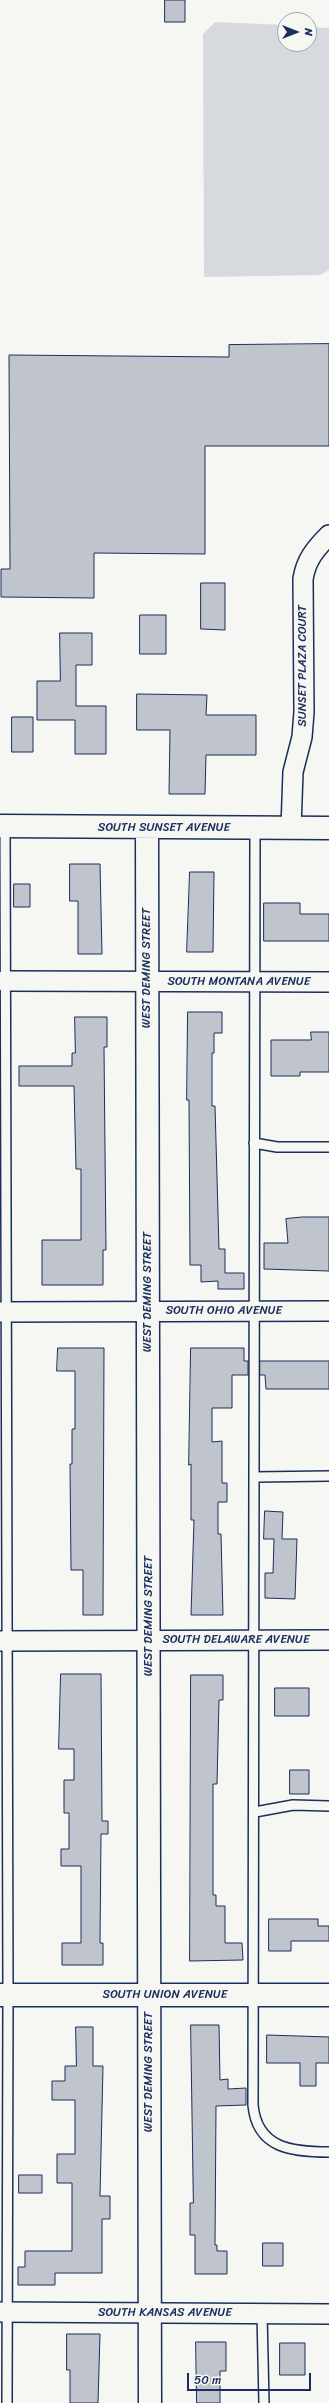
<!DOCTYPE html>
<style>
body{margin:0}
#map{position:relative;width:329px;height:2403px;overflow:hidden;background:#f6f6f2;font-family:Sriracha,sans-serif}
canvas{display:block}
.north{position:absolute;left:277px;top:12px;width:40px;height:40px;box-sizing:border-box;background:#f6f6f2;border:1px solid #9ea6b7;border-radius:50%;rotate:90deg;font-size:11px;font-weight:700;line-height:16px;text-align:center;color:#1b2f5e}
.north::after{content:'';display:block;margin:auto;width:14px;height:18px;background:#1b2f5e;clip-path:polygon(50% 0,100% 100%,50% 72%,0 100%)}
.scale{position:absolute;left:187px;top:2373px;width:124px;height:18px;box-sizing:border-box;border:2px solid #1b2f5e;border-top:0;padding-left:5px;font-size:12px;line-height:14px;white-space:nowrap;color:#1b2f5e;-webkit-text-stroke:3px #f6f6f2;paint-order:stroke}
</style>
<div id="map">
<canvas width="329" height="2403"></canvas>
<div class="north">N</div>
<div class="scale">50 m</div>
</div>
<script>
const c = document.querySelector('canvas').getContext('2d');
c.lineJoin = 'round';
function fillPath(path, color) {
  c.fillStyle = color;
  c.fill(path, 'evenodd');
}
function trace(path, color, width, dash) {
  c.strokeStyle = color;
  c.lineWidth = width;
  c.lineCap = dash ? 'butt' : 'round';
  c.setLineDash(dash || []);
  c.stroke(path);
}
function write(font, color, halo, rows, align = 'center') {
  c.font = font + ' Sriracha,sans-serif';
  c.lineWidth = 3.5;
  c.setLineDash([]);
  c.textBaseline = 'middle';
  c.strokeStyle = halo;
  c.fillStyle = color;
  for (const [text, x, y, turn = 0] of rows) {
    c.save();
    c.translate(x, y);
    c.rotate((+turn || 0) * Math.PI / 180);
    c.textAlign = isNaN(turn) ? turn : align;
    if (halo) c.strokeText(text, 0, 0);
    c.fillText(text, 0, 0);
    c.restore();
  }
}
const green = new Path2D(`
 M215 22 285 25V44H309V27L329 28V270L320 275 204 277 203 34Z`);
const building = new Path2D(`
 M165 0H185V22H165Z
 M329 344V446H205V554L94 553V598L1 597V569H10L9 355 229 357V345Z
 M201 583H225V630L201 629Z
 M140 615H166V654H140Z
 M60 633H92V665H76V706H106V754H75V720H37V681H60Z
 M137 694 207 695 206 715H256V755H206L205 794H169L170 730H137Z
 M12 717H33V752H12Z
 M70 864H100L102 954H78V901H70Z
 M190 872H214L213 952H187Z
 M14 884H30V907H14Z
 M264 903H300V914H329V941H264Z
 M188 1012H222V1033H214V1053H212V1106H215L219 1249H225V1273H244V1289H218V1281L201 1282V1265H190L189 1100H187Z
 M75 1017H107V1047H104L106 1250H103V1285H42V1240H81V1169H76L74 1086H19V1066H72V1053H75Z
 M311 1032H329V1072H300V1076H271V1040H311Z
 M302 1217H329V1271L264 1269V1243H288L286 1219Z
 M58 1348H104L103 1615H83V1570H71L70 1464H72V1429H75V1371H57Z
 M191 1348H244V1361H248V1375H232V1408H212V1442L222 1441V1483H227V1502H218V1534H221L223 1615H191L194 1520H191V1464L189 1465Z
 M260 1361H329V1389H266L265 1375H260Z
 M265 1511 283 1512 282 1539H297L295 1599 265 1598V1573H273L274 1539H264Z
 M61 1674H101L102 1821H108V1834H101L100 1943H103V1965H62V1943H81V1866H61V1849H69V1813H64V1780H74V1749H59Z
 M191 1675H223V1700H219L217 1784H213V1895H216V1906H225V1943H242L243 1960 190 1961Z
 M275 1688H309V1716H275Z
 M290 1770H309V1794H290Z
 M269 1919H318V1926H329V1941H291V1951H269Z
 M191 2025H219L220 2080 228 2079V2089L246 2088V2105L216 2106 215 2245H217V2251H227V2274H195V2235H190V2203H193Z
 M76 2027H93V2066H103L100 2196H110V2219H102V2273H55V2285H18V2267H25V2251H72V2183H57V2154H75V2100H52V2081H65V2066H76Z
 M267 2035 329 2037V2063H316V2086H300V2063H267Z
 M19 2175H42V2193H19Z
 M263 2243H283V2266H263Z
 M67 2334H100L98 2403H70V2370H67Z
 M196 2342H226V2371H220V2403H197Z
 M280 2343H305V2375H280Z`);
const lane = new Path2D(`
 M5 826 8 1995 7 2403
 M255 828 253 2105C257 2149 293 2152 329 2152
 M254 1143 277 1147H329
 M255 1477 329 1476
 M255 1812 293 1805 329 1806
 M262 2313 264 2403`);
const street = new Path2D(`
 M291 828 293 772 302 737 304 712 303 579C306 560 315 549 329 535
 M4 981 329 982
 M0 1312 329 1311
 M0 1641 329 1640
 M0 2312 329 2314`);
const secondary = new Path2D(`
 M0 826 329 828
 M147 828 150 2403
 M0 1995H329`);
const streetNames = [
 ["SUNSET PLAZA COURT",303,666,-90],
 ["SOUTH SUNSET AVENUE",164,828],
 ["WEST DEMING STREET",147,968,-90],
 ["SOUTH MONTANA AVENUE",239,982],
 ["WEST DEMING STREET",148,1292,-90],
 ["SOUTH OHIO AVENUE",224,1311],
 ["WEST DEMING STREET",149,1616,-90],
 ["SOUTH DELAWARE AVENUE",236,1640],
 ["SOUTH UNION AVENUE",165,1995],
 ["WEST DEMING STREET",149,2072,-90],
 ["SOUTH KANSAS AVENUE",165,2313]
];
fillPath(green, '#d6d9dd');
fillPath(building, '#c0c4cd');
trace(building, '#1b2f5e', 1);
trace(lane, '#1b2f5e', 12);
trace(street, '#1b2f5e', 22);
trace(secondary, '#1b2f5e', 25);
trace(lane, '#f6f6f2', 9);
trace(street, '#f6f6f2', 19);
trace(secondary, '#f6f6f2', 22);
write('12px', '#1b2f5e', '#f6f6f2', streetNames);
</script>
